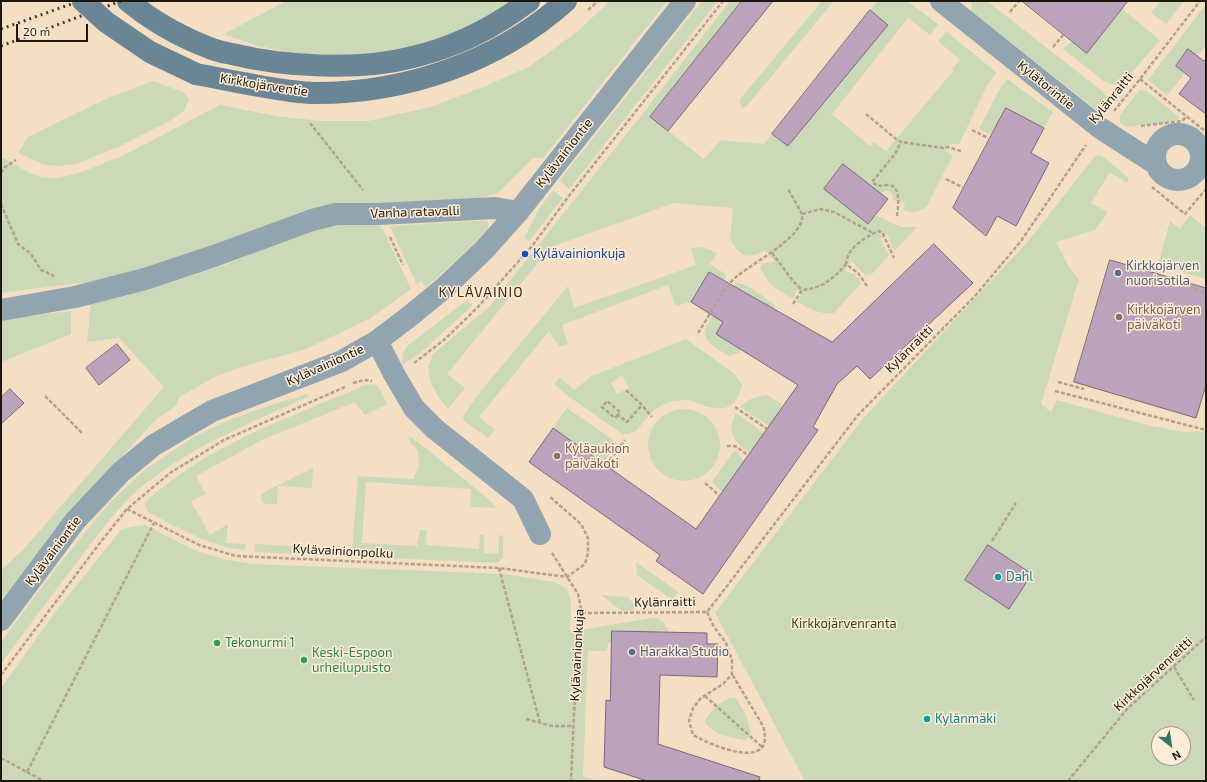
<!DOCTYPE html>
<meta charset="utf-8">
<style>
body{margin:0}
#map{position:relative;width:1207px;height:782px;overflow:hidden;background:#f4dfc4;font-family:"Exo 2",sans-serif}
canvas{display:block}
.frame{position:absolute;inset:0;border:2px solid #1e170e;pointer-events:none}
.north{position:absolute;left:1151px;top:726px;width:40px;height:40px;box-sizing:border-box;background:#feedd8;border:1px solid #a49787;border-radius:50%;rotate:150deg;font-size:11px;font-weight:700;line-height:16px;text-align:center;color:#1e170e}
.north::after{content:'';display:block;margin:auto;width:14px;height:18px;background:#367664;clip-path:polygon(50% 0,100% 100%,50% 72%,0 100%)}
.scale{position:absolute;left:16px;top:24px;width:72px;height:18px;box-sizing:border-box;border:2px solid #1e170e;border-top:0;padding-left:5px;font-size:12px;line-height:14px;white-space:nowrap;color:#1e170e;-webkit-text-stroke:3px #feedd8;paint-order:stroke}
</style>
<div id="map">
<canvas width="1207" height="782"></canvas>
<div class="frame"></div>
<div class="north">N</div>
<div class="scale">20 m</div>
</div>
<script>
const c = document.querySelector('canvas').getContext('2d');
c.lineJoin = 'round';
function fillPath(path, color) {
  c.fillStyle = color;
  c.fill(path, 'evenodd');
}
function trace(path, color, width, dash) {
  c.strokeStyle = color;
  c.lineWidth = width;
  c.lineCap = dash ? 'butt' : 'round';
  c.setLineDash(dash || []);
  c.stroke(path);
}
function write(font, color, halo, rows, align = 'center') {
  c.font = font + ' "Exo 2",sans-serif';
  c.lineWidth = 3;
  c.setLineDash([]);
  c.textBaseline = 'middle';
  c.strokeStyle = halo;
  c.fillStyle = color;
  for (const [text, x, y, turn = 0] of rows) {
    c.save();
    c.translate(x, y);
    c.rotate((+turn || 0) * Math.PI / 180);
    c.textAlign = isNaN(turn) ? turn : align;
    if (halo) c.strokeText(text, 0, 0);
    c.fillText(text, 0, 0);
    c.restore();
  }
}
const green = new Path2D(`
 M286 1H513L447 39 378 54 347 55H301L255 45 224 34Z
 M610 1H667L543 158H533L498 193 467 202 250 236 103 280 1 293V157L28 172 43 178H58L82 172 124 155 220 105 276 116 321 121H368L430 107 486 86 530 66 578 31Z
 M702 1H718L569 189 560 180Z
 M730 1H742L723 25 742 40 732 51 714 38 650 117 704 159 721 140 764 144 772 134 789 146 887 25 870 10 878 1H907L938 24 930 35 908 18 832 114 870 146 874 142 886 151 954 70 952 69 960 60 938 41 947 32 996 72 995 75 988 84 959 144H950L945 151 953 155 927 206C919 213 913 213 903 210L905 203 892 200 893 196C890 190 886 189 881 194L824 189 868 224 875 215 901 227H917L894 251 887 234 880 238 889 255 872 274 866 276 851 261 844 271 855 274 861 283 834 313C819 315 809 308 797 302L802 294 796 290 795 296 792 298C774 288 769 286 760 267L763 263 775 262 765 250C748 260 739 257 730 239L733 208 674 203 551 247 447 374 465 388 448 409 439 398 430 381 428 367 433 354 489 307 644 112Z
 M822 1H834L746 107 743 108 740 103V99Z
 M972 1H987L1102 91 1112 104 1103 115 971 11Z
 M1161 1H1184L1166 24 1151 13Z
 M1206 4V46L1200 53 1196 55 1188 50 1176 66 1184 72 1183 76 1167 95 1148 80Z
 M1122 9 1160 40 1123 83 1115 85 1105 82 1063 49 1072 41 1087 53Z
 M1007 79 1053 112 1044 128 1006 108 992 135 979 129 998 92Z
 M153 81 183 92 189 100 184 111 171 120 120 146 76 164 60 166 45 165 18 153 28 137 110 97Z
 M1142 90 1146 91 1178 116 1179 118 1176 121 1126 127 1120 122V115L1138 92Z
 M1098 155 1102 156 1129 178 1127 183 1110 172 1091 203 1108 212 1095 230 1056 242 1069 267 1079 279 1041 404 1051 412 1057 400 1151 426 1185 432 1206 431V781H805L715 613 861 421 1029 240 1095 156ZM1159 734H1183V758H1159Z
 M553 190 563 198 529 241 524 238 539 209Z
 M1190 215 1206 228V279L1158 265 1170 221 1180 229Z
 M479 221H487L489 225 488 229 458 259 426 287 421 281 417 285 390 226Z
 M329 225H379L383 230 411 289 369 319 306 349 235 369 215 377 179 397 176 406 156 419 68 517 1 600V570L23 550 164 387 119 338 87 342 91 302 162 285 225 265 277 243Z
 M699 247 704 248 717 253 710 264 727 275 714 299 698 290 691 302 676 306 668 285 562 325 568 344 560 347 549 331 479 417 495 430 488 438 464 421 463 417 476 397 568 286 574 308 696 265 691 248Z
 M736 283C748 283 762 296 772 303L775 305V309L742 291 716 334 741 350 739 353 729 356C717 348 702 344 706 327L732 287Z
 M467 300 473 305 420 353 402 365 403 354 407 346Z
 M71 311V334L1 362V319Z
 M686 339 735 374 742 385C738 404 729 412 709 407 701 406 695 400 686 400 682 400 677 401 674 401 665 403 656 407 650 414 640 424 638 436 622 434L568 396 554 384 560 377 574 390 592 376ZM622 376 629 388 617 394 611 383Z
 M373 384 378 386 387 404 365 415 355 402 262 440 196 476 206 494 191 501 210 535 228 524 226 543 246 544 245 550C210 547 180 528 149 513L145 507V502C166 484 188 467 212 454 259 427 315 407 365 385Z
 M308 394V397C249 423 190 447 140 488 117 508 99 533 81 557 54 592 27 628 1 664V642L53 572 111 501 146 469 195 436 230 420 267 406Z
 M767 395 783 405 769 426 740 407C747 399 757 396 767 395Z
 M567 408 616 442V445L603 463 553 428Z
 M648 445a36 36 0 1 1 72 0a36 36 0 1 1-72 0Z
 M736 413 764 433 750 453C734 443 726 431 736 413Z
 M408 437 413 438 487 498 497 508 470 507 471 489 366 482 362 543 417 546 420 530H427L426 545 479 549 480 535H484V553L498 554 499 535 503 536V558L497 563 254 552 255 544 352 549 358 476 413 479 419 466 418 450 411 444Z
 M736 451 744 461 722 492 712 482 733 452Z
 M313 468 312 488 278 486 277 504H265L262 501 261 495 266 491Z
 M145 525 194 550 227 560 253 564 505 574 554 582 567 589 571 601 570 632 651 618C662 618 665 623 669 632L613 631 612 643H608L607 651H588L583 776 598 781H1V688L56 611 121 530 130 527Z
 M636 562 678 592 673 600 637 575Z
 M601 595 628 597 636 607 633 610 622 611Z
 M729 698H736L746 715 751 733 745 740C730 737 714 736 705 722 710 710 718 704 729 698Z`);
const building = new Path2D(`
 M742 1H773L668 131 650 117Z
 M1022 1H1128L1087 53Z
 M870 10 888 25 788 146 772 134Z
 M1188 49 1204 61 1206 59V114L1179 94 1191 78 1176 66Z
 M1006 108 1044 128 1031 153 1049 163 1016 226 997 216 986 236 953 208Z
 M843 164 888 199 868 224 824 189Z
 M934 244 973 283 870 379 857 366 837 384 813 427 818 430 703 594 656 561 660 555 529 462 553 428 696 529 798 385 716 334 723 322 691 302 709 272 832 342Z
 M1110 260 1206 288V385L1196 418 1074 382Z
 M117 344 130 360 99 385 86 368Z
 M10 389 24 403 1 424V398Z
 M988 545 1032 574 1009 609 965 580Z
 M612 631 707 633V644H718L717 677 660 675 658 744 760 777 759 781H647L604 767 606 700 610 701Z`);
const path = new Path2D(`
 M588 10 598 1
 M1010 12 1019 1
 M1053 47 1064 34
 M1140 79 1206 132
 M1114 111 1140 79 1200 1
 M866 114 896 139 901 142 943 148 948 147 961 151
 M310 123 363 190
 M1141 126 1182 121 1186 117
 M972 130 990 139
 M1 173 5 167 16 160
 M946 179 964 188
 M1152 187 1185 214 1206 189
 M1 204 18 244 31 254 41 270 54 276
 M802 214 820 209 834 212 873 233
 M897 216C898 207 902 183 886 185 879 186 878 187 872 182L895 154 901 142
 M390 237 403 265
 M772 253 793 281 802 290
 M1195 285 1193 289 1206 293
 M867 286 858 273 846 264C847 261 847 257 849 254 852 246 870 234 879 231L883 234 894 258
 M793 304 802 290C823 288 833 279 846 264
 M698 333C708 318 718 298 729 284 743 266 806 239 802 214L788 189
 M414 363 444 340 477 308 533 245 568 197 723 1
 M1058 382 1084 389
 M353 383 364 380 372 381
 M626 390 642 405 652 417
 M1055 391 1206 430
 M45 396 83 434
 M735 407 767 429
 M618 415 615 418 602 407 607 401 620 412 618 415 627 422 642 405
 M727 446H735L748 455
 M606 465 625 440
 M705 483 720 496
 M127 509 199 545 236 556 499 568 567 577 585 564 588 553V538L581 524 549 496
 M992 541 1016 503
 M552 553 578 594 582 613 574 713 571 781
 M499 568 540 723
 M707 612 714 627 726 643 732 660V674L723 684 701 698 693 708 689 721 693 735C712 746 777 773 763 726L732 674
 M582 613 707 612 858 415 975 296 1021 241 1086 145
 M1174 667 1194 700
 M1 675 99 544 127 509 170 473 224 440 345 387
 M705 696 762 747
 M526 719 552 726H573
 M1 758 27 772 154 523
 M27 772 44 781
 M1068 781 1127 709 1206 637`);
const minor = new Path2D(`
 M941 1 1100 128 1156 164
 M1155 157a23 23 0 1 1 46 0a23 23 0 1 1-46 0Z
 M1 310 75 297 145 279 214 256 312 220 336 214H379L495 208 518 212
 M377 341 394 374 414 408 435 429 523 499 540 534
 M1 620 75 521 121 472 154 445 212 411 342 361 377 341 410 316 444 288 484 250 518 212 685 1`);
const secondary = new Path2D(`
 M128 1C152 21 183 38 212 49 218 51 226 53 232 54 285 67 360 71 413 57 455 47 495 27 529 1
 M196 74C228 80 259 87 291 91 299 92 308 93 316 93 406 93 498 62 566 1`);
const rail = new Path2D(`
 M1 29 80 1
 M1 46 121 1`);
const secondaryBridge = new Path2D(`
 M83 1 106 22 150 52 196 74`);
const markers = [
 [525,254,4,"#1a4fb4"],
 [1118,273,4,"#5c6f8a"],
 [1119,317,4,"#8d6e63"],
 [557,456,4,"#8d6e63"],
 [998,577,4,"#0f9aa8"],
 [217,643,4,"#2e9e5b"],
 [632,652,4,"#5c6f8a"],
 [304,660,4,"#2e9e5b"],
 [927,719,4,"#0f9aa8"]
];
const streetNames = [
 ["Kirkkojärventie",264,85,9],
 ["Kylätorintie",1046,85,39],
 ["Kylänraitti",1111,98,-51],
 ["Kylävainiontie",564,153,-52],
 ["Vanha ratavalli",415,212,-2],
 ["Kylänraitti",909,349,-45],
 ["Kylävainiontie",325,365,-24],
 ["Kylävainiontie",53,551,-53],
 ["Kylävainionpolku",343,551,3],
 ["Kylänraitti",665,602,-1],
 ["Kylävainionkuja",577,655,-87],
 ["Kirkkojärvenreitti",1153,674,-43]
];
const transitNames = [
 ["Kylävainionkuja",533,254]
];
const serviceNames = [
 ["Kirkkojärven",1126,266],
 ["nuorisotila",1126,281],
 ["Harakka Studio",640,652]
];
const educationNames = [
 ["Kirkkojärven",1127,310],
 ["päiväkoti",1127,325],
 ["Kyläaukion",565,449],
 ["päiväkoti",565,464]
];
const cultureNames = [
 ["Dahl",1006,577],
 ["Kylänmäki",935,719]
];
const parkNames = [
 ["Kirkkojärvenranta",844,624]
];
const leisureNames = [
 ["Tekonurmi 1",225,643],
 ["Keski-Espoon",312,653],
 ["urheilupuisto",312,668]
];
const neighbourhoodNames = [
 ["KYLÄVAINIO",481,292]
];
fillPath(green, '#cbd9b9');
fillPath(building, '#baa3bb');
trace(building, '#7b667b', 1);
trace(path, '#b2a18c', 2.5, [4, 2]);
trace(minor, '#91a4af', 22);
trace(secondary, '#6a8695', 22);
trace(rail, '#453b2f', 3, [2, 4]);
trace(secondaryBridge, '#6a8695', 22);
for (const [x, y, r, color] of markers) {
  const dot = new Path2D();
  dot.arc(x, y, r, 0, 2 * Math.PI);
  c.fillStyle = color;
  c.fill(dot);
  trace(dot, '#feedd8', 1.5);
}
write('13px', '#1e170e', '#feedd8', streetNames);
write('13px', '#164399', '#feedd8', transitNames, 'left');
write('13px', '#4e5e75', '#feedd8', serviceNames, 'left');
write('13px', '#785e54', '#feedd8', educationNames, 'left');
write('13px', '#0d838f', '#feedd8', cultureNames, 'left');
write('13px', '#34480a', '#feedd8', parkNames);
write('13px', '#27864d', '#feedd8', leisureNames, 'left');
c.letterSpacing = '1px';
write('14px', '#382712', '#feedd8', neighbourhoodNames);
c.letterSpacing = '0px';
</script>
